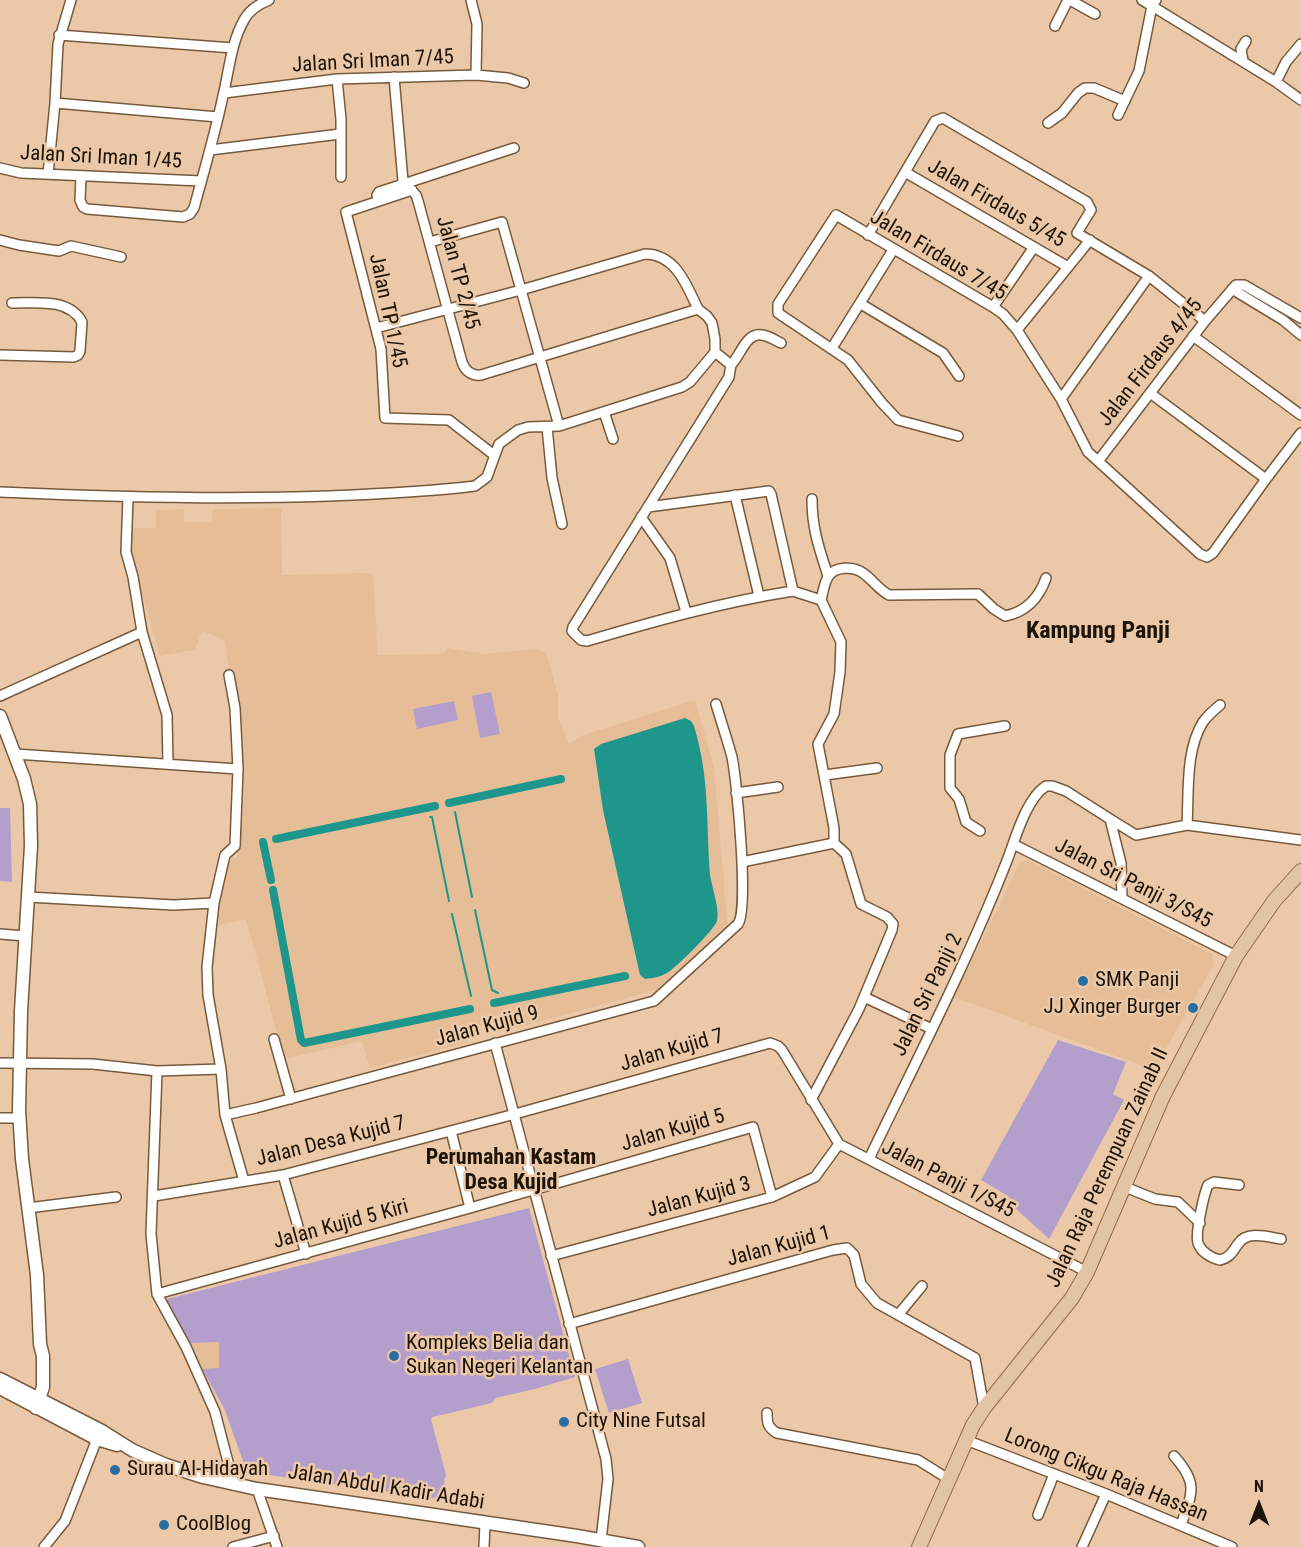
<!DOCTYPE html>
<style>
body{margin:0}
#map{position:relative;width:1301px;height:1547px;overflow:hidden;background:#ebc9a8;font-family:"Roboto Condensed",sans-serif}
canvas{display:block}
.north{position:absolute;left:1229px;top:1475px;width:60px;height:60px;-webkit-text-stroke:4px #ebc9a8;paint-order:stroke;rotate:0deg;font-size:16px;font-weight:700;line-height:24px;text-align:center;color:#1e1307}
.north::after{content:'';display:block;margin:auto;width:21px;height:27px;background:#1e1307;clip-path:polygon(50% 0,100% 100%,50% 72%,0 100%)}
</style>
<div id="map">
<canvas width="1301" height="1547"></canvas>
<div class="north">N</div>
</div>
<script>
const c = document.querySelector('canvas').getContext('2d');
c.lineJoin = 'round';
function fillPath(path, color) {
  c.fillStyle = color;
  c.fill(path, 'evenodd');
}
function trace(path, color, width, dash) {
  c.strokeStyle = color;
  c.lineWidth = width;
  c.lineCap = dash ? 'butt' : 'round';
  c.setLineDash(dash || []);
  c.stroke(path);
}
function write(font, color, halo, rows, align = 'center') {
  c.font = font + ' "Roboto Condensed",sans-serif';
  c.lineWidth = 5;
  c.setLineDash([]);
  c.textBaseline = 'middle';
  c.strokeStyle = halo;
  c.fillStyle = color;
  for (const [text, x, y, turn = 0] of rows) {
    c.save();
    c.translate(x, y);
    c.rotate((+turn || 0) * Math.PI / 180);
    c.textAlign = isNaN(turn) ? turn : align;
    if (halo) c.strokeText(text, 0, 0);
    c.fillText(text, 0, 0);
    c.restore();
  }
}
const built = new Path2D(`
 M281 508 282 575 370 573 373 575 378 655 443 654 448 648 483 654 536 649 546 652 558 695V718L569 744 583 735 695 700 714 767 728 929 665 986 657 990 512 1029 503 1021 472 1028 468 1042 370 1068 362 1041 284 1059 246 919 219 925 217 916 222 898 223 884 228 859 237 857 241 822 236 708 224 640 202 631 195 650 160 656 132 559V528H156V510L184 509V522H212L213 509Z
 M1026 859 1212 954 1214 964 1154 1070 954 997 1020 863Z
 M219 1342V1369H202L188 1343Z`);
const green = new Path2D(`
 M491 692 500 734 480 738 472 696Z
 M454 701 458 720 417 729 413 709Z
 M0 808H10L12 882 0 881Z
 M1058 1040 1126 1062 1113 1094 1124 1100 1049 1239 1015 1208 1008 1196 981 1180Z
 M529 1208 575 1377 535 1389 496 1398 492 1403 433 1417 431 1419 446 1475 444 1481 448 1500 247 1472 224 1408 202 1369 219 1368V1342L188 1343 163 1300Z
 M628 1359 642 1403 609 1413 595 1369Z`);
const water = new Path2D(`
 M685 718 691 721 694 726C710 779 706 822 710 875 712 887 720 910 717 921 714 930 676 968 667 973 660 977 653 978 645 979L640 975 603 810 594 749 601 744Z`);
const stream = new Path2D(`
 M427 808 428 811
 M455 812 472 897
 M430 817H432L449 901
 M475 910 492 990 498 993
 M452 914 471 996
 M499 999 500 1002`);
const canal = new Path2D(`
 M449 803 561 779
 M276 839 435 806
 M263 842 271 880
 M273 890 301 1040 304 1043 470 1009
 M494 1003 625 976`);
const minor = new Path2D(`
 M471 0 477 24 476 75
 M1070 0 1095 14
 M1156 0 1152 6 1276 82 1301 100
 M1055 26 1068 0
 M59 35 233 48
 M1243 61 1241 49 1246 41
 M337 79 341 119V177
 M1276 82 1286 62 1301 44
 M224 93 337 79 476 75 508 78 524 83
 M55 103 218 117
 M1118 115 1139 71 1152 6 1142 0
 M1048 123 1062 113 1078 93 1085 88H1094L1125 101
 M210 150 340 134
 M0 168 21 173 201 181
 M905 172 1068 267
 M48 174 55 103 58 44 71 0
 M81 176 80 200 83 207 87 209 183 217 190 214 194 208C204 171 215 134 223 96 229 71 231 43 244 20 249 10 259 4 269 0
 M412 190 346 212 381 349 385 418 449 420 494 455
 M379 200 377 195 379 192 514 148
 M868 235 935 121 943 118 1087 202 1091 210 1077 233 1149 276 1205 321
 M0 240 19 245 59 251 71 246 121 257
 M430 242 502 222 559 426
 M1232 289 1283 320 1301 335
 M861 304 943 353 959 376
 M993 307 1034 247
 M376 328 521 290 645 254C676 254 687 286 698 309
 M1017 330 1090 240
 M1193 336 1301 415
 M832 348 893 250
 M0 355 74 357 78 355 80 351 82 322C69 298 36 303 12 303
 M731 365C741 355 746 332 762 335 769 336 775 340 781 343
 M1150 393 1266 479 1301 433
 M1061 399 1149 276
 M604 412 613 439
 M547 427 552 478 562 524
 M958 436 898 420 882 403 848 360 778 313V304L836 215 993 307 1003 314 1017 330 1061 399 1088 452 1200 554 1207 557 1213 553 1266 479
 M1099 460 1205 321 1236 285H1244L1301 318
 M0 492C110 497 219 500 329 496 378 494 427 492 475 486L487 477 499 444 518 430 528 427 559 426 682 387 690 382 715 352V339L712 323 707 316 698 309 481 375C472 376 465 371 462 362L418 201 416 195 403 181 394 77
 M735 495 759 596
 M128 498 126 552 133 577 142 632
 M812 499C812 529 819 548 828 576
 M648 507 769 491 771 494 793 591C723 602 655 621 587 641L581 640 572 631 573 627 729 377 731 365 715 352
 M641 517 670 558 686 612
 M793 591 821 600
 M229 675 235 708 238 769
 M0 696 142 632 167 715 168 763
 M15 754 238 769 235 846 225 855 214 903 207 967 208 995 221 1069 225 1115
 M825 775 877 768
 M736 793 778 787
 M1110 819 1136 835 1187 825 1301 840
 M1187 825C1189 793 1185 751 1203 722 1208 715 1214 710 1220 705
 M980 831 966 822 959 799 950 788V755L958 734 1005 726
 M834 843V828L818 744 834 714 840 672 841 642 821 600C823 593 824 583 828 577 834 566 854 566 863 573 873 580 878 589 889 595L978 594 994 609 1005 616C1026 612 1039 598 1046 578
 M1013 844 1236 956
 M742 862 834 843 846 854 861 904 887 917 893 924 892 930 859 1009 811 1100
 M28 897 174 905 214 903
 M0 934 25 936
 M864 997 932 1029
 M274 1039 291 1099
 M495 1043 606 1459 608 1479 601 1540
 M0 1063 93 1064 157 1071 221 1069
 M157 1071 151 1234 157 1294 186 1347 215 1412 234 1485
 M0 1118H20
 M451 1131 470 1208
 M869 1159C917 1059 968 961 1008 858 1016 837 1026 799 1046 786H1052L1066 791 1110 819 1121 863 1122 898
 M283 1175 306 1254
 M244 1181 225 1115 256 1108 654 1001 738 924C749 909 737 781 732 757 727 739 721 721 716 704
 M1239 1185 1214 1182 1208 1185C1204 1194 1195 1233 1198 1243 1201 1252 1211 1258 1220 1260 1231 1257 1232 1252 1238 1244 1247 1230 1268 1237 1281 1239
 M1125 1187 1155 1199 1178 1202 1200 1223
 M154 1196 283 1175 515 1114 770 1043 778 1046 782 1050 839 1144 1087 1272
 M28 1208 116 1197
 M551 1256 772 1197 815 1177 839 1144
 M157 1294 470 1208 753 1127 772 1197
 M898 1315 922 1286
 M569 1324 833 1250 847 1248 854 1255 861 1284 877 1303 975 1358 984 1408
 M767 1413C767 1423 768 1428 777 1433L918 1460 950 1480
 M966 1440 1106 1494 1232 1547
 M1174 1456C1199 1484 1192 1493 1181 1525
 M257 1489 277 1547
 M1038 1515 1054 1474
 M44 1547 65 1521 97 1439
 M233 1547 274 1536
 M484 1547 485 1523
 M1082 1547 1106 1494`);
const secondary = new Path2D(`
 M0 716 24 779 30 804 31 846 21 1011 19 1110 22 1159 37 1275 40 1344 43 1356V1387L36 1408
 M0 1379 102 1431 132 1450 166 1465 203 1477 257 1489 577 1536 638 1547
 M0 1388 97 1439 117 1445`);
const primary = new Path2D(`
 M919 1547 973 1425 984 1408 1072 1298 1087 1272 1163 1096 1236 956 1274 901 1301 871`);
const markers = [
 [1083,981,6,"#2a6da3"],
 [1193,1008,6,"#2a6da3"],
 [394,1356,6,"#2a6da3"],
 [564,1422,6,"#2a6da3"],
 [115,1470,6,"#2a6da3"],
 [164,1525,6,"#2a6da3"]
];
const streetNames = [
 ["Jalan Sri Iman 7/45",373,62,-3],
 ["Jalan Sri Iman 1/45",101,158,3],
 ["Jalan Firdaus 5/45",996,204,30],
 ["Jalan Firdaus 7/45",938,256,31],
 ["Jalan TP 2/45",457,273,75],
 ["Jalan TP 1/45",387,311,78],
 ["Jalan Firdaus 4/45",1151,363,-52],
 ["Jalan Sri Panji 3/S45",1133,884,27],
 ["Jalan Sri Panji 2",928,995,-64],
 ["Jalan Kujid 9",487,1027,-15],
 ["Jalan Kujid 7",672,1051,-16],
 ["Jalan Kujid 5",673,1131,-16],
 ["Jalan Desa Kujid 7",331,1142,-14],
 ["Jalan Raja Perempuan Zainab II",1108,1168,-65],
 ["Jalan Panji 1/S45",948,1180,27],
 ["Jalan Kujid 3",699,1198,-15],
 ["Jalan Kujid 5 Kiri",341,1225,-15],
 ["Jalan Kujid 1",779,1247,-15],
 ["Lorong Cikgu Raja Hassan",1106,1476,22],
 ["Jalan Abdul Kadir Adabi",386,1488,9]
];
const poiNames = [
 ["SMK Panji",1095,981],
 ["JJ Xinger Burger",1181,1008,"right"],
 ["Kompleks Belia dan",406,1344],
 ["Sukan Negeri Kelantan",406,1368],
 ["City Nine Futsal",576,1422],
 ["Surau Al-Hidayah",127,1470],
 ["CoolBlog",176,1525]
];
const neighbourhoodNames = [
 ["Perumahan Kastam",511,1158],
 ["Desa Kujid",511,1183]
];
const quarterNames = [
 ["Kampung Panji",1098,632]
];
fillPath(built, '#e5be97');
fillPath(green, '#b49ecc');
fillPath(water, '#1e968c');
trace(stream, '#1e968c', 2);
trace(canal, '#1e968c', 8);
trace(minor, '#775a3b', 12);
trace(secondary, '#775a3b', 15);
trace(primary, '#926c45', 16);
trace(minor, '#fff', 9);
trace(secondary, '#fff', 12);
trace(primary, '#e3c4a4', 14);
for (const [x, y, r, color] of markers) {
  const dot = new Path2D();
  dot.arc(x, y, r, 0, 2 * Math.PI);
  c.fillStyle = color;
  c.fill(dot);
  trace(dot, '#ebc9a8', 2);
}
write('21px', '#1e1307', '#ebc9a8', streetNames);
write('21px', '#1e1307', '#ebc9a8', poiNames, 'left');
write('bold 22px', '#1e1307', '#ebc9a8', neighbourhoodNames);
write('bold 24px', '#1e1307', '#ebc9a8', quarterNames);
</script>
